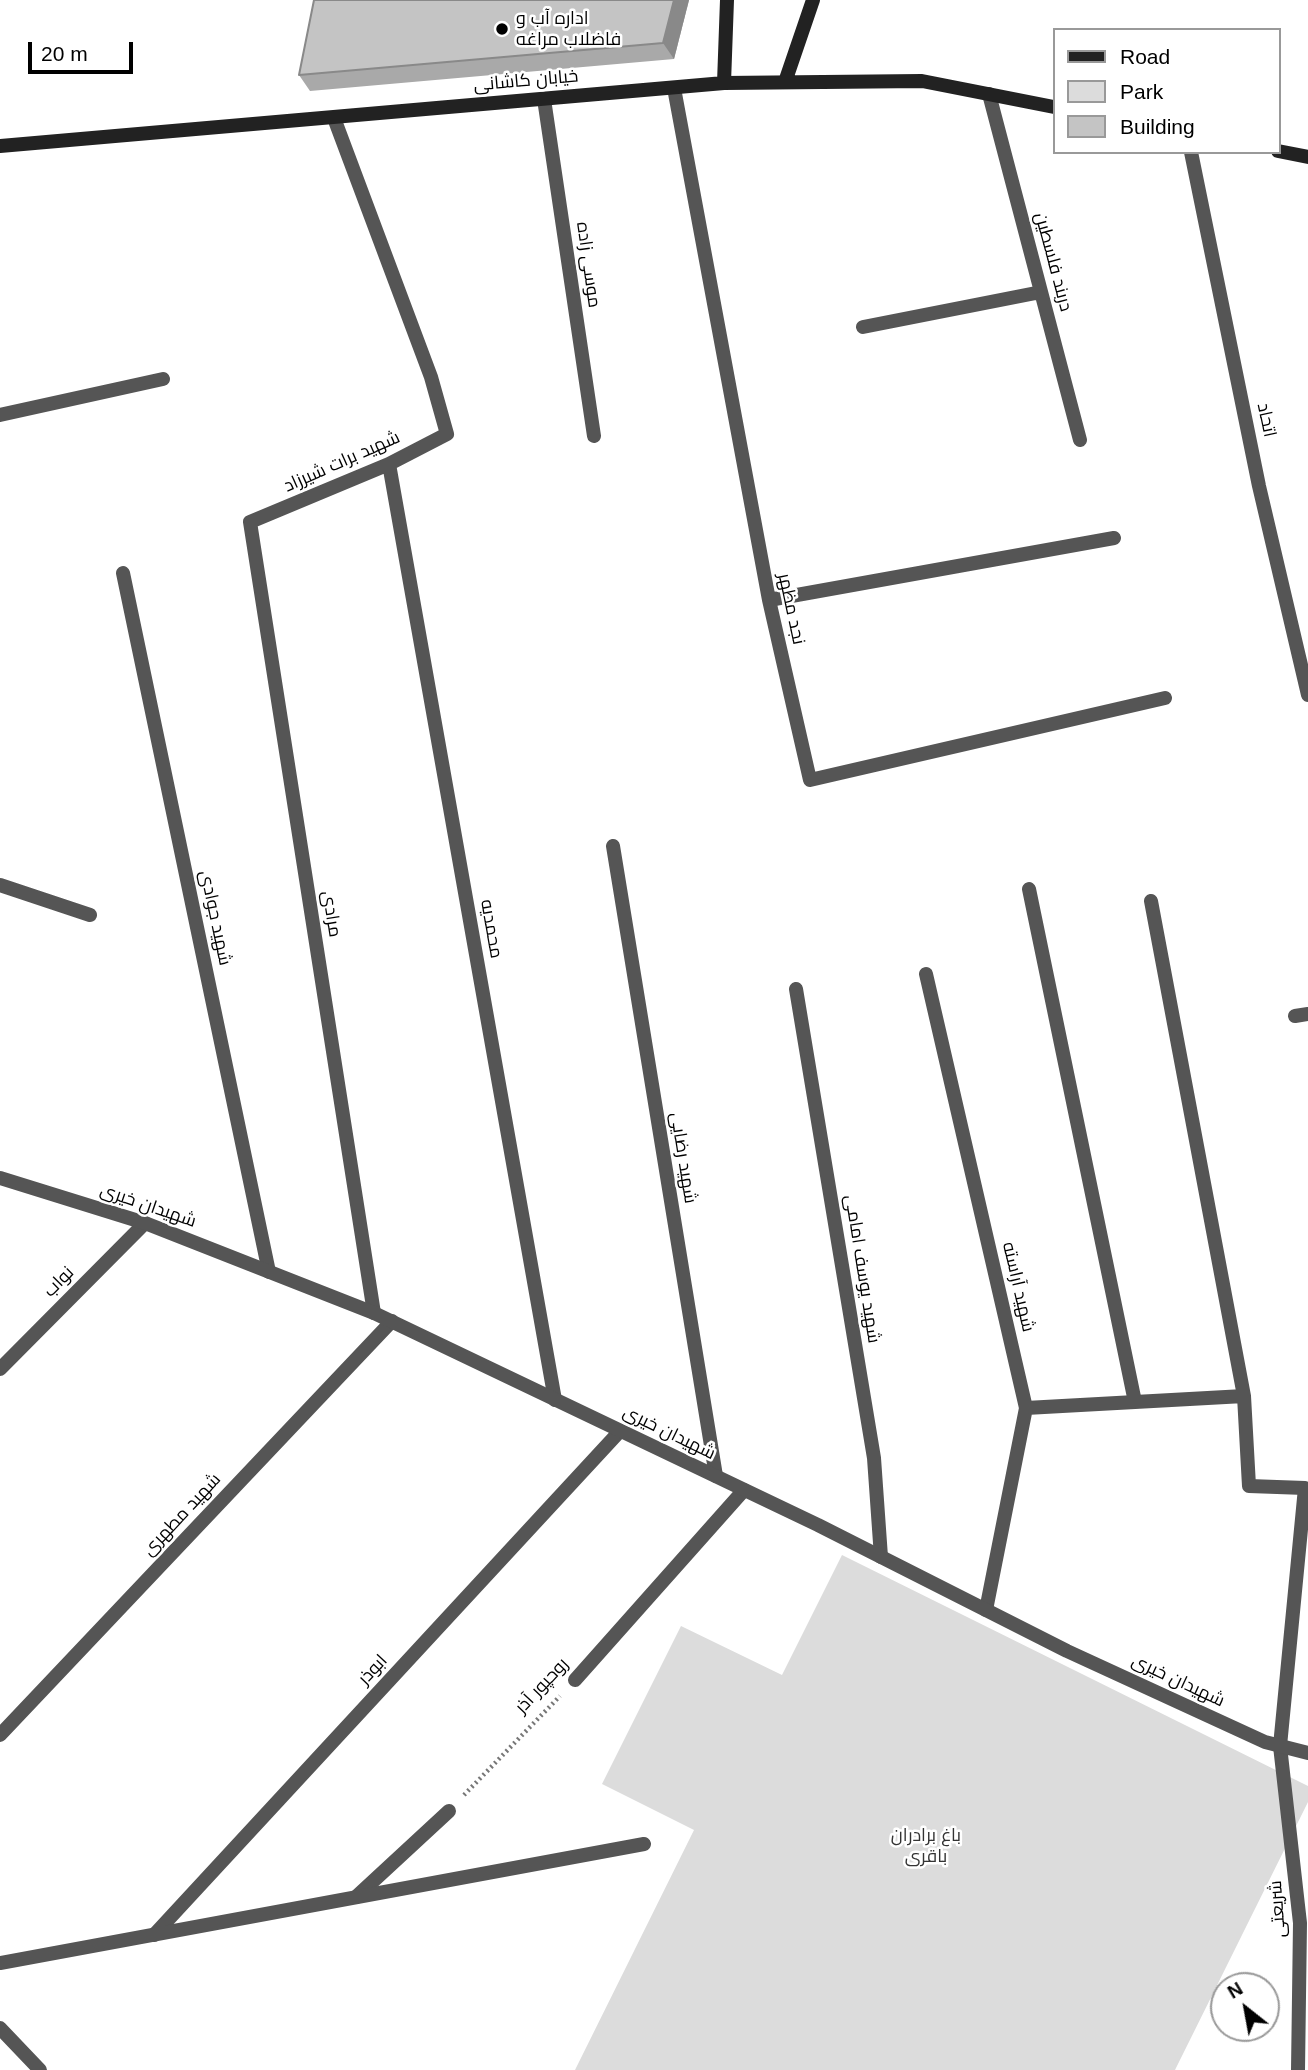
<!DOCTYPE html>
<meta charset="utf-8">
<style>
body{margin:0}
#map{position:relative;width:1308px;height:2070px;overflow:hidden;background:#fff;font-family:Helvetica,sans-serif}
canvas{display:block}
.legend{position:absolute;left:1053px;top:28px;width:228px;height:126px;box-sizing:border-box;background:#fff;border:2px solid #999;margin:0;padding:9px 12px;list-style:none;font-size:21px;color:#000}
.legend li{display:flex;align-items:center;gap:14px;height:35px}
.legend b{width:35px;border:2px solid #999}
.north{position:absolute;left:1210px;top:1972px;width:70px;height:70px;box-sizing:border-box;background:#fff;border:2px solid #999;border-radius:50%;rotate:329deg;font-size:19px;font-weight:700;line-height:28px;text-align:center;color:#000}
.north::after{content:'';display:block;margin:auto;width:24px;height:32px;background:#000;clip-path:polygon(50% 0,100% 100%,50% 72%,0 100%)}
.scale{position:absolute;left:28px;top:42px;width:105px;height:32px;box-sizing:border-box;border:4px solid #000;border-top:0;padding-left:9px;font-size:21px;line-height:24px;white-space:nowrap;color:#000;-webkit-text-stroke:5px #fff;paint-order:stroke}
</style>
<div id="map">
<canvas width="1308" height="2070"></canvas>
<ul class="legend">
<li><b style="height:9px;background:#222"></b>Road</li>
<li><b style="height:19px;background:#dcdcdc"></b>Park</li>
<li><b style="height:19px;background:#c4c4c4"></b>Building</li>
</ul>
<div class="north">N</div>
<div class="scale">20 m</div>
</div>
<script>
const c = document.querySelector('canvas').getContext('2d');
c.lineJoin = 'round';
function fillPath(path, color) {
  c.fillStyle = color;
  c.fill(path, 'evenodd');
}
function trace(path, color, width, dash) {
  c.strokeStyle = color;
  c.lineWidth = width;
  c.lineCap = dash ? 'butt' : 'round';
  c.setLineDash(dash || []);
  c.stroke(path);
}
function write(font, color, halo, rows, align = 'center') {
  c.font = font + ' Helvetica,Cairo,sans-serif';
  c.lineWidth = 5;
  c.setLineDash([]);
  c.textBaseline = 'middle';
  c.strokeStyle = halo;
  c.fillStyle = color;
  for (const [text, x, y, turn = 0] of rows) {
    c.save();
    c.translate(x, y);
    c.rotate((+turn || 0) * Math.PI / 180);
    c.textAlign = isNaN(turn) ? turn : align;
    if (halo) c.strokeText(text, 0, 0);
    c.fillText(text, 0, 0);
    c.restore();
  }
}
const green = new Path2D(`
 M842 1555 1308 1786V1802L1175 2070H575L694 1830 602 1784 681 1626 782 1675Z`);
const path = new Path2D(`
 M464 1795 560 1696`);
const lane = new Path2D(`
 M674 88 769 600 810 780 1165 698
 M989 94 1080 440
 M544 99 594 436
 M334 118 431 377 447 434 389 464 250 522 374 1313
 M1191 152 1259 486 1308 695
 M863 327 1041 292
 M0 415 163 379
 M389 464 555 1400
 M123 573 269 1272
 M769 600 1114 538
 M613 846 716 1476
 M0 885 90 915
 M1029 889 1135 1402
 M1151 901 1244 1396
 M926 974 1026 1408 986 1610
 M796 989 874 1458 881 1557
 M0 1369 145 1223
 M1026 1408 1244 1396 1249 1486 1305 1488 1280 1746 1300 1923 1298 2070
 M575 1680 744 1490
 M0 1735 392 1321
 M356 1897 449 1811
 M154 1935 620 1431
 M0 2028 40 2070`);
const street = new Path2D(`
 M1295 1016 1308 1014
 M0 1178 145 1223 374 1313 818 1525 1067 1651 1265 1742 1308 1753
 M0 1963 644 1844`);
const secondary = new Path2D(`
 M785 82 813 0
 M724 83 727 0
 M0 146 724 83 922 81 1054 107
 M1278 151 1308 157`);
const wall = new Path2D(`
 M314 0H689L674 59 310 91 299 75Z`);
const shadedWall = new Path2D(`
 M674 0H689L674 59 663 43Z`);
const building = new Path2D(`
 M314 0H674L663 43 299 75Z`);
const markers = [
 [502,29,7,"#000"]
];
const poiNames = [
 ["اداره آب و",516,19],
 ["فاضلاب مراغه",516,40]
];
const streetNames = [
 ["خیابان کاشانی",526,81,-5],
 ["دربند فلسطین",1053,262,75],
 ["موسی زاده",588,265,82],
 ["اتحاد",1266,420,78],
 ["شهید برات شیرزاد",342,462,-24],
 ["نجد مظهر",791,609,78],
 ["مرادی",331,914,81],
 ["شهید جوادی",215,918,78],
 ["محمدیه",491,929,80],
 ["شهید رضایی",683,1158,81],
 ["شهیدان خیری",148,1206,19],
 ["شهید یوسف امامی",862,1269,81],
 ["نواب",59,1282,-45],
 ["شهید آراسته",1018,1287,77],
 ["شهیدان خیری",669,1433,26],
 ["شهید مطهری",182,1515,-47],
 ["ابوذر",373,1670,-47],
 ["شهیدان خیری",1178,1681,25],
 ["روحپور آذر",542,1686,-47],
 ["شریعتی",1278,1909,-94]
];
const parkNames = [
 ["باغ برادران",926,1836],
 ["باقری",926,1857]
];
fillPath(green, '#dcdcdc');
trace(path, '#777', 4.5, [2, 3.5]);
trace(lane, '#555', 14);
trace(street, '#555', 14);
trace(secondary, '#222', 14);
fillPath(wall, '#a9a9a9');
fillPath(shadedWall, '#898989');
fillPath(building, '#c4c4c4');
trace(building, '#898989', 2);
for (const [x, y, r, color] of markers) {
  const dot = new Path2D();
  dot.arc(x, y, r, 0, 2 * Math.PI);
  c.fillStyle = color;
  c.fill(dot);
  trace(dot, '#fff', 2.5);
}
write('18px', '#000', '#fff', poiNames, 'left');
write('18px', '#000', '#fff', streetNames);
write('18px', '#333', '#fff', parkNames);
</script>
